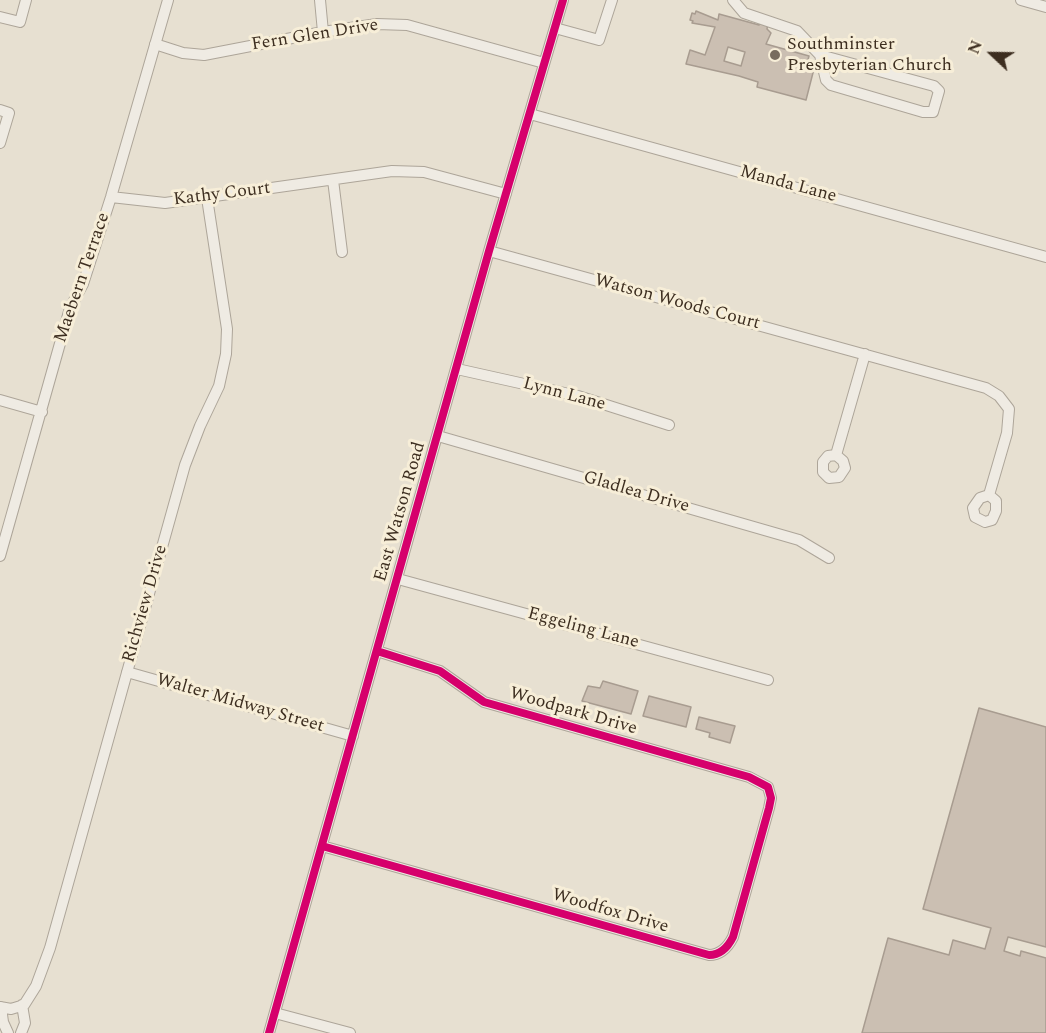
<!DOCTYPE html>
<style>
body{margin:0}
#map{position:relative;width:1046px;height:1033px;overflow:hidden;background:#e7e0d1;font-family:Spectral,serif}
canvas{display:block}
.north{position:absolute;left:962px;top:24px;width:60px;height:60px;-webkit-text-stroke:4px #f7eed8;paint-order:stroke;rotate:292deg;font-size:16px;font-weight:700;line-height:24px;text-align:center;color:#3d2e20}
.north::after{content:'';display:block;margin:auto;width:21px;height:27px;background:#3d2e20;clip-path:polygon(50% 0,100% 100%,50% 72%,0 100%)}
</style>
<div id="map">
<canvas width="1046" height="1033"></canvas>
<div class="north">N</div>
</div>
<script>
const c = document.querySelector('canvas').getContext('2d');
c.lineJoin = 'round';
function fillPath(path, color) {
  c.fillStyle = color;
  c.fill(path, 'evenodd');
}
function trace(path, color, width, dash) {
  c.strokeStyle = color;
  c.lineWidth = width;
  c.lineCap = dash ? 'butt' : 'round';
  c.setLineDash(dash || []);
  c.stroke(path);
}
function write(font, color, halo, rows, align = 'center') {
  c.font = font + ' Spectral,serif';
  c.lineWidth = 6;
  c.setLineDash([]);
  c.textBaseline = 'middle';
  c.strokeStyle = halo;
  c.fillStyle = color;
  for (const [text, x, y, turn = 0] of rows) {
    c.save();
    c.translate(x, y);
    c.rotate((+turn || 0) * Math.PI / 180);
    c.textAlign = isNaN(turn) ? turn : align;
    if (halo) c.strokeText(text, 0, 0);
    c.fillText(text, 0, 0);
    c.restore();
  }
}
const building = new Path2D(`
 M696 11 718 20 719 14 759 25 760 22 768 24 767 29 771 33 766 44 809 56 807 63 815 65 806 100 757 87 758 82 739 76 686 64 690 50 705 55 715 27 692 23 693 21 690 20 692 13 695 14ZM728 47 745 52 741 66 724 61Z
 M603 681 638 691 631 714 582 701 588 686 600 688Z
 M649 696 691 707 686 727 643 716Z
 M979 708 1046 727V947L1008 937 1004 951 1020 956 1021 951 1046 958V1033H862L888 938 949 955 953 940 985 949 991 928 923 909Z
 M699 717 735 726 730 743 709 737 710 733 696 729Z`);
const minor = new Path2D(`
 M320 0 323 32
 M733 0 744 13 797 31 820 55 826 80 831 85 923 112H933L939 91 934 86 820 55
 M1021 0 1046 7
 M0 17 20 22 26 0
 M555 28 599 40 612 0
 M155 44 183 53 204 55 323 32 377 24 407 25 544 63
 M0 110 9 113 0 143
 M530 114 1046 257
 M333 180 342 252
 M111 197 165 203 392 171 424 172 506 194
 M489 251 986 388 999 396 1009 409 1007 433 989 495 980 498 973 508 975 517 985 522 992 520 996 511V501L989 495
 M457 369 578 396 669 425
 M0 400 42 412
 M438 436 799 540 829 558
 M836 455 843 461 845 468 839 477 829 478 823 472V462L828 456 836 455 865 354
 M0 556 70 308 83 284 111 197 168 0
 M398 579 768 680
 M127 672 353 736
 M322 846 709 955C721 955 728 947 733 937L769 808 771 798 768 787 749 777 484 702 440 671 377 651
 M0 1007 11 1009 24 1005 36 986 50 948 185 465 200 426 219 386 226 354 227 329 207 198
 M1 1007 3 1022 8 1033
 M275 1013 350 1033
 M21 1033 25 1023 22 1005
 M269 1033 489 251 563 0`);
const cycleway = new Path2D(`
 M322 846 709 955C721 955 728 947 733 937L769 808 771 798 768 787 749 777 484 702 440 671 377 651
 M269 1033 489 251 563 0`);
const markers = [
 [775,55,6,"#786c5e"]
];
const streetNames = [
 ["Fern Glen Drive",315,36,-9],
 ["Manda Lane",788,185,15],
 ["Kathy Court",222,195,-7],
 ["Maebern Terrace",83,278,-71],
 ["Watson Woods Court",677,303,15],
 ["Lynn Lane",564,395,15],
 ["Gladlea Drive",636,493,16],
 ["East Watson Road",401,512,-74],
 ["Richview Drive",146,604,-74],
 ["Eggeling Lane",583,629,15],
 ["Walter Midway Street",240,704,16],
 ["Woodpark Drive",573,712,16],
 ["Woodfox Drive",610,912,16]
];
const poiNames = [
 ["Southminster",787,45],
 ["Presbyterian Church",787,66]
];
fillPath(building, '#cbbfb2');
trace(building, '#a89c90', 1.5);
trace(minor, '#ada599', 12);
trace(minor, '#efebe3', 10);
trace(cycleway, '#d6006c', 8);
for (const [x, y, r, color] of markers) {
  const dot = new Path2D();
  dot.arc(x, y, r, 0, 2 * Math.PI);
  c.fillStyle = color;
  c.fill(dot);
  trace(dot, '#f7eed8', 2);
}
write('18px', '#3d2e20', '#f7eed8', streetNames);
write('18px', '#3d2e20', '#f7eed8', poiNames, 'left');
</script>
